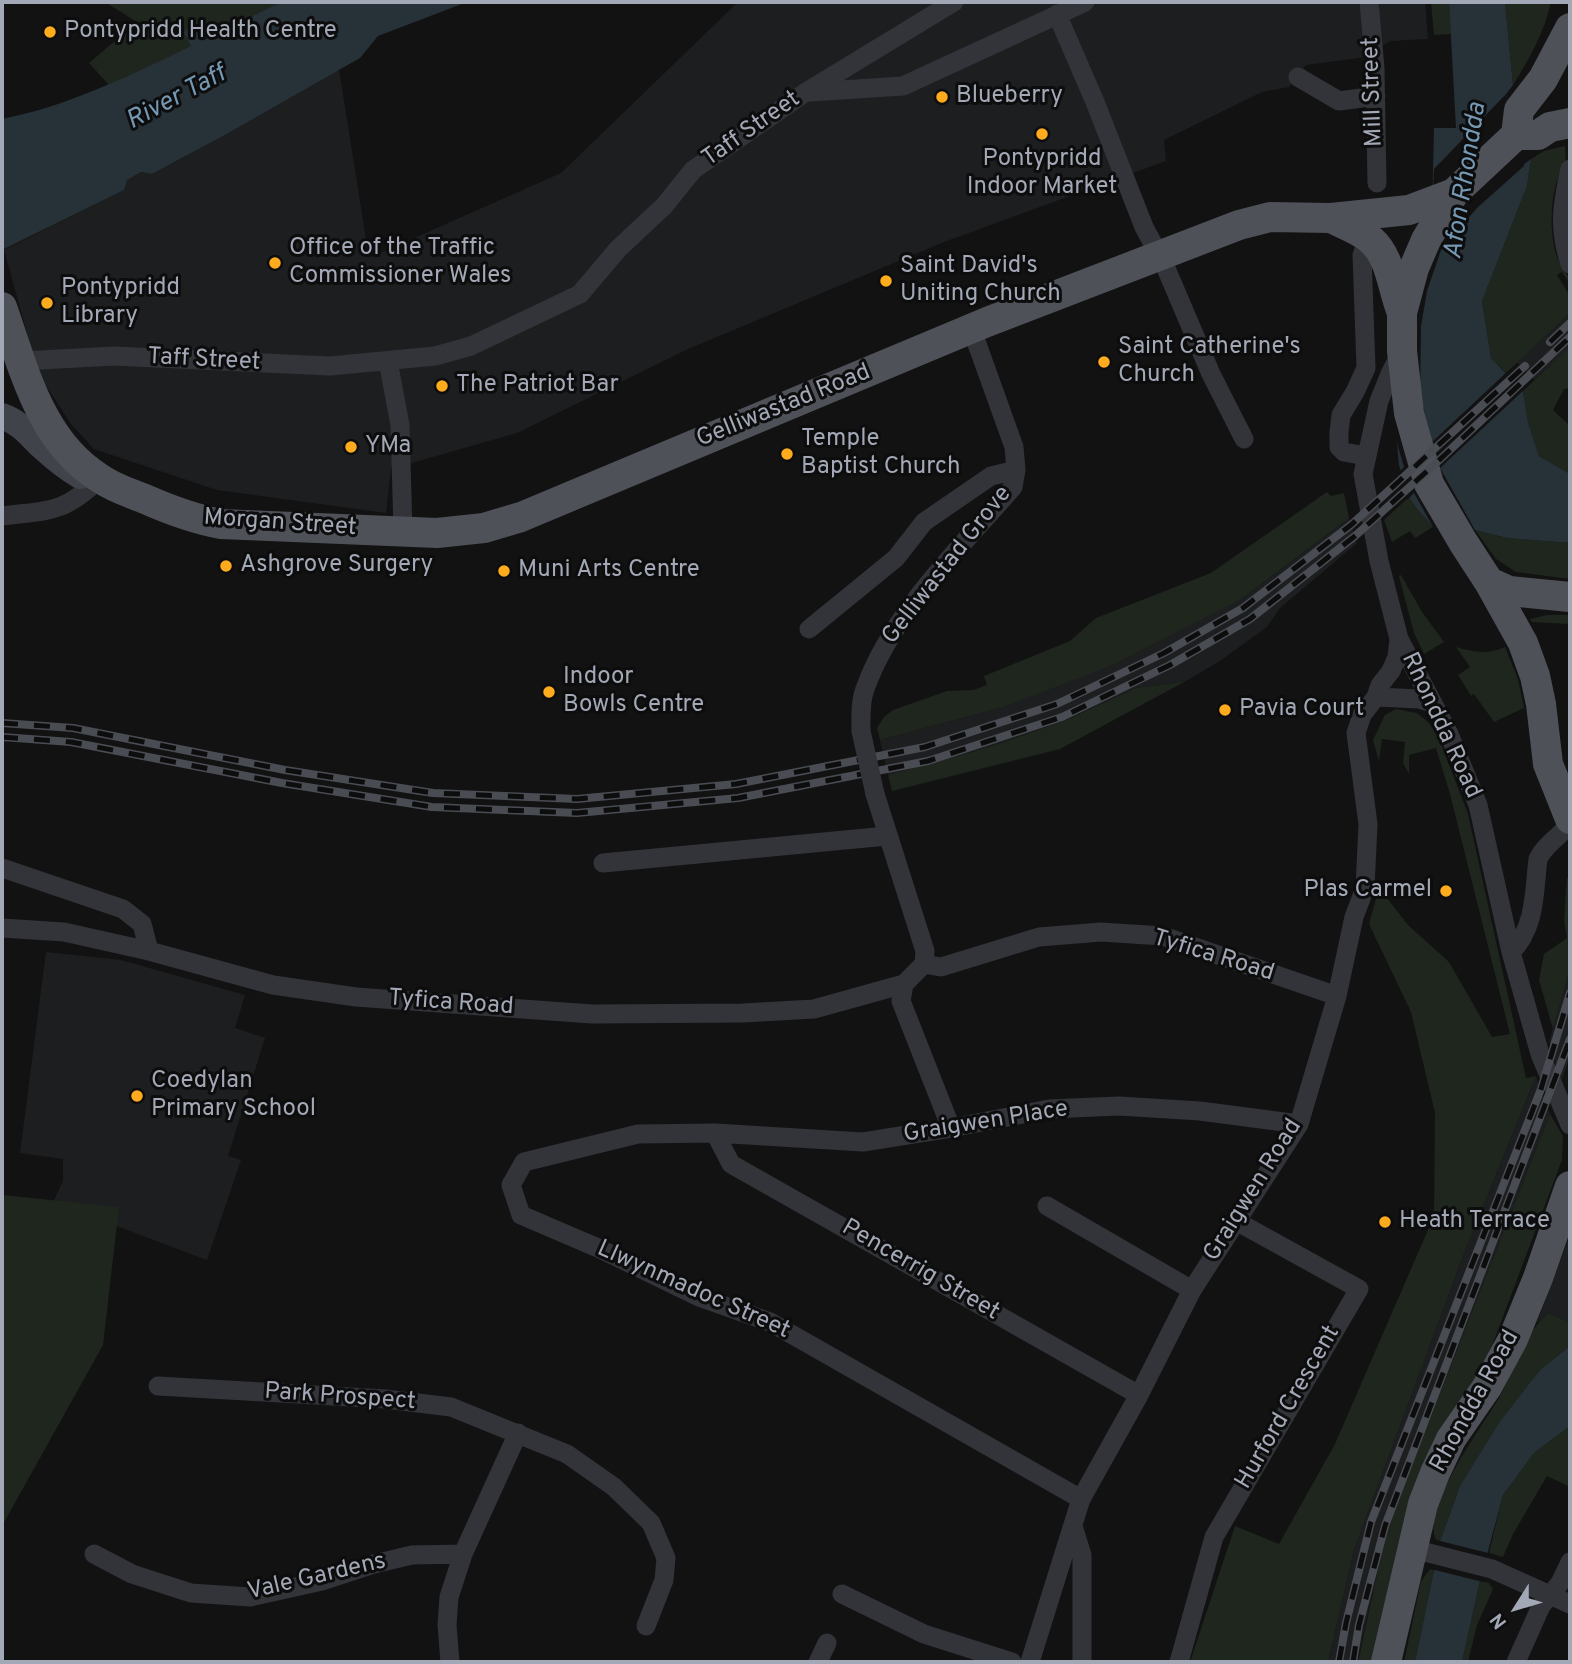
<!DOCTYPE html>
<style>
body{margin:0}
#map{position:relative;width:1572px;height:1664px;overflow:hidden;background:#121213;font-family:Overpass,sans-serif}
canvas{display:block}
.frame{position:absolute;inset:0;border:4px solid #a2a8b5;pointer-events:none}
.north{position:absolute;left:1481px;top:1573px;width:70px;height:70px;-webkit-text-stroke:5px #0d0d0e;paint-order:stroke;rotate:233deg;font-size:19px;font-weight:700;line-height:28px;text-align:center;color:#a2a8b5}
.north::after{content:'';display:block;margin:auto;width:24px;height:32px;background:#a2a8b5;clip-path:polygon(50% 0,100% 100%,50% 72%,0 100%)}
</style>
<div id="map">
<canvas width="1572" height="1664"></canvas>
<div class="frame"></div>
<div class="north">N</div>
</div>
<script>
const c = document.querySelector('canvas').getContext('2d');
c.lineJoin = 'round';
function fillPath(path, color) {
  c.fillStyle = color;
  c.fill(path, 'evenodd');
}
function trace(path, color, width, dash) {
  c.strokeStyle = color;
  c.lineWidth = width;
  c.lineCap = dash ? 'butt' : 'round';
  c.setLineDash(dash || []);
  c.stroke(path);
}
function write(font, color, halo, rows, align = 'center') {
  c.font = font + ' Overpass,sans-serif';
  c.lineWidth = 6;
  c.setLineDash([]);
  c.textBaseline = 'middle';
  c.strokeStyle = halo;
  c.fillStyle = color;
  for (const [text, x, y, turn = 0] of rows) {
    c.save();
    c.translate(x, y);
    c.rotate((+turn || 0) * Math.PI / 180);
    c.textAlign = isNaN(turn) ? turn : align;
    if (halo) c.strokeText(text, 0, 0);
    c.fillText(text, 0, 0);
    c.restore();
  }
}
const built = new Path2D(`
 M738 2H1425L1428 39 1390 41 1366 57 1306 65 1289 87 1262 92 1164 140 1166 161 944 242 688 349 517 433 391 469 386 513 217 490 94 449 71 424 45 384 31 347 4 250 123 190 126 180 141 172 152 174 225 135 339 69 369 258 561 173Z
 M1570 313V348L1534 380 1517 362Z
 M1349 518 1357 543 1279 609 1267 627 1220 661 1186 681 1136 688 1069 719 993 746 888 775 880 740 1004 707 1240 600Z
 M46 952 121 960 245 995 235 1028 265 1038 228 1156 241 1160 207 1260 53 1202 63 1181V1159L20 1153Z
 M1570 968V1056L1561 1082 1549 1042Z
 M1536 1076 1550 1114 1387 1528 1357 1662H1328L1354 1550 1463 1256Z
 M1570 1235V1322L1548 1313 1537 1323Z`);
const green = new Path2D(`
 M105 2H281L202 42 191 26 192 46 109 85 89 63 137 22Z
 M1431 2H1449L1451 34 1434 35Z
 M1505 2H1551C1544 33 1530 58 1513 85Z
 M1565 146 1566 164C1550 183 1549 226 1555 250 1557 260 1564 270 1570 279V284L1562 272 1557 275 1570 296V313L1506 373 1491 358 1482 301 1527 186 1531 159 1544 151Z
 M1570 347V388L1564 389 1553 410 1570 426V474L1539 456 1528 422 1523 391Z
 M1327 492 1331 496 1344 493 1349 518 1240 600 1112 665 1004 707 880 740 877 728 884 717 893 710 947 691 973 690 987 685 984 676 1070 641 1096 618 1211 573Z
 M1409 497 1416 508 1433 527 1415 538 1410 531 1392 542 1384 520Z
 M1475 530 1507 538 1570 543V579L1516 572 1496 559Z
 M1401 575 1422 612 1444 642 1424 654 1414 633 1399 576Z
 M1547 615H1570V624L1532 622 1530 619Z
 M1456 647C1473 652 1488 655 1505 647L1518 679 1524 708 1494 722 1474 694 1471 696 1458 675 1470 667Z
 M1186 681 1060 749 892 791 888 775 993 746 1069 719 1136 688Z
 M1396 709 1417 713 1429 723 1438 736 1468 814 1526 1078 1536 1076 1463 1256 1354 1550 1328 1662H1190L1235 1526 1279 1544 1335 1444 1434 1216 1435 1113 1411 1012 1369 924 1379 888 1408 925 1449 962 1492 1037 1510 1034 1450 794 1436 748 1409 755V774L1403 763 1405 742 1382 739 1379 761 1373 740 1385 715Z
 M1567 877 1570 883V968L1553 1029 1539 980 1544 954 1567 938 1564 920Z
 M1550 1114 1563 1136 1562 1160 1373 1662H1358L1387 1528Z
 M2 1195 119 1207 103 1345 2 1526Z
 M1548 1313 1570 1322V1346L1540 1370 1460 1486 1440 1541 1436 1540C1421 1507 1483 1426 1500 1396 1515 1369 1525 1333 1548 1313Z
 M1570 1426V1487L1547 1476 1513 1534 1503 1557 1489 1553 1503 1495 1534 1453Z
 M1430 1569 1434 1570 1415 1662H1404L1421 1581Z
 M1480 1581 1489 1583 1493 1589 1477 1625 1468 1662H1462Z`);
const water = new Path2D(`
 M281 2H467L378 36 360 58 225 135 152 174 141 172 127 180 124 190 2 250V119C69 106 130 75 191 46L184 32 191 25 202 41Z
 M1449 2H1505L1513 85 1506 94 1523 165 1531 159 1527 186 1482 301 1491 358 1523 391 1528 422 1539 456 1570 474V543L1507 538 1475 530 1433 527 1416 508 1409 497 1399 465 1390 374 1432 211 1434 128H1456Z
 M1570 1346V1426L1534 1453 1503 1495 1480 1581 1462 1662H1415L1440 1541 1460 1486 1499 1423 1540 1370Z`);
const pier = new Path2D(`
 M1506 94 1524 166 1477 208 1441 250 1427 291 1421 326 1420 394 1432 442 1508 371 1525 389 1440 468 1475 530 1433 527 1414 493 1407 500 1398 473 1404 467 1396 440 1390 374 1432 211 1434 169Z
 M1436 1540 1492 1554 1483 1582 1431 1569Z`);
const street = new Path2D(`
 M1369 2 1375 68 1377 183
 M1057 14 1095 102 1144 227 1165 266 1211 374 1244 439
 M1298 77 1339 101 1376 96
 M810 92 903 86 1085 2
 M1570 169C1562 205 1558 228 1570 264
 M1365 247 1362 255 1366 368 1355 392 1341 415 1339 432V447L1344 452 1366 456
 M1402 351 1390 374 1379 401 1363 474 1379 561 1399 639 1449 734 1478 805 1511 952 1540 1054 1570 1125
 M21 361 114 356 330 366 435 356 471 346 580 294 618 249 664 206 693 170 806 92 954 2
 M388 361 400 425 403 531
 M2 516C49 510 63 514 99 479
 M809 629 896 558 924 522 991 476 1016 470
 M1376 697 1419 699 1433 703
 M861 731C861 717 860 702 865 689 892 613 961 547 1013 487L1016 470 1014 447 972 330
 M875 794 925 951 924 964
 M603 863 887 836
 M2 868 123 909 142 924 149 951
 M2 928 64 932 149 951 273 985 356 997 592 1014 743 1013 814 1009 904 984
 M1511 952C1536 928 1534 891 1538 859 1546 842 1562 837 1570 821
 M924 964 941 967 1039 937 1101 932 1163 936 1337 996
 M924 964 904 984 901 1001 951 1128
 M715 1133 731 1164 1139 1395
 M1047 1206 1192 1290
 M158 1386 385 1399 451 1407 567 1454 614 1487 651 1523 666 1558 664 1580 646 1626
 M1081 1499 770 1322 699 1297 598 1248 521 1215 511 1185 524 1162 638 1134 715 1133 863 1142 951 1128 1049 1109 1119 1106 1200 1111 1299 1124
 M1073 1526 1082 1555V1662
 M1413 1549 1492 1569 1570 1604
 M94 1554 132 1574 191 1593 250 1597 322 1581 374 1564 412 1555 463 1554
 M842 1594 924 1634 1012 1662
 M450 1662 447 1625 449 1597 463 1554 518 1433
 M818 1662 827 1643
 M1030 1662 1081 1499 1139 1395 1192 1290 1299 1124 1337 996 1354 917 1365 888 1368 824 1356 733 1362 715 1376 697 1380 685 1391 671 1397 657 1399 639
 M1179 1662 1214 1537 1359 1289 1236 1221
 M1516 1662 1541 1606 1560 1583 1570 1562`);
const secondary = new Path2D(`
 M2 416C19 422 28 433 41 446 53 457 66 468 80 476`);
const primary = new Path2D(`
 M1570 123 1550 127 1538 135H1516L1454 193 1426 240 1414 268 1402 313V351L1409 413 1429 484 1463 542 1489 582 1523 643 1535 676 1541 704 1548 764 1570 819
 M1516 135 1519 110 1543 79 1570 28
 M1331 218C1345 225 1360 230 1371 240 1391 257 1392 289 1402 313
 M2 307C24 369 40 442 101 479 114 488 130 493 145 499 170 510 194 519 221 524L437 533 484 528 521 517 987 322 1239 225 1270 217 1331 218 1409 210 1454 193
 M1489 582 1509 591 1570 597
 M1386 1662 1423 1504 1435 1473 1451 1439 1487 1387 1513 1339 1538 1278 1570 1186`);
const rail = new Path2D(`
 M1550 342 1570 323
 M2 723 73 728 285 770 433 793 577 799 736 784 925 747 1057 704 1164 653 1243 608 1351 525 1525 366
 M2 737 71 742 282 783 432 807 577 813 738 798 928 761 1062 717 1170 665 1250 619 1355 536 1434 465 1570 337
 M1339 1662 1346 1623 1371 1522 1541 1089 1570 993
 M1353 1662 1359 1625 1385 1526 1570 1039`);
const streetBridge = new Path2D(`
 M861 731 875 794`);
const markers = [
 [50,32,7,"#ffab1e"],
 [942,97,7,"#ffab1e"],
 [1042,134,7,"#ffab1e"],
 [275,263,7,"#ffab1e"],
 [886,281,7,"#ffab1e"],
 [47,303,7,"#ffab1e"],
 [1104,362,7,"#ffab1e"],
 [442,386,7,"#ffab1e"],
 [351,447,7,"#ffab1e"],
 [787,454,7,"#ffab1e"],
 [226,566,7,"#ffab1e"],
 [504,571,7,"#ffab1e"],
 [549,692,7,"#ffab1e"],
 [1225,710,7,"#ffab1e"],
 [1446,891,7,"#ffab1e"],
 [137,1096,7,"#ffab1e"],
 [1385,1222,7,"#ffab1e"]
];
const poiNames = [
 ["Pontypridd Health Centre",64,32],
 ["Blueberry",956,97],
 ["Pontypridd",1042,160,"center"],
 ["Indoor Market",1042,188,"center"],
 ["Office of the Traffic",289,249],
 ["Commissioner Wales",289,277],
 ["Saint David's",900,267],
 ["Uniting Church",900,295],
 ["Pontypridd",61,289],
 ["Library",61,317],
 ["Saint Catherine's",1118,348],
 ["Church",1118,376],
 ["The Patriot Bar",456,386],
 ["Temple",801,440],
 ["Baptist Church",801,468],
 ["YMa",365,447],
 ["Ashgrove Surgery",240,566],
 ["Muni Arts Centre",518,571],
 ["Indoor",563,678],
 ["Bowls Centre",563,706],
 ["Pavia Court",1239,710],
 ["Plas Carmel",1432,891,"right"],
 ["Coedylan",151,1082],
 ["Primary School",151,1110],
 ["Heath Terrace",1399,1222]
];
const streetNames = [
 ["Mill Street",1374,92,-92],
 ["Taff Street",752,130,-35],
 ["Taff Street",204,361,3],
 ["Gelliwastad Road",784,407,-22],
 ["Morgan Street",280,524,4],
 ["Gelliwastad Grove",948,566,-52],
 ["Rhondda Road",1440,726,65],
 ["Tyfica Road",1213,957,17],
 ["Tyfica Road",451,1004,4],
 ["Graigwen Place",986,1123,-9],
 ["Graigwen Road",1254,1191,-58],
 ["Pencerrig Street",920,1271,30],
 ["Llwynmadoc Street",693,1291,24],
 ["Park Prospect",340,1398,4],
 ["Rhondda Road",1476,1402,-61],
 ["Hurford Crescent",1289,1408,-60],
 ["Vale Gardens",317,1578,-13]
];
const waterNames = [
 ["River Taff",177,99,-28],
 ["Afon Rhondda",1467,181,-81]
];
fillPath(built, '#1d1e20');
fillPath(green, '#1e261e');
fillPath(water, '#273138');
fillPath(pier, '#121213');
trace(street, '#323439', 19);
trace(secondary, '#404349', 26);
trace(primary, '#4e5158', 30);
trace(rail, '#494c52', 8);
trace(rail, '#0d0d0e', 5, [16]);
trace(streetBridge, '#323439', 19);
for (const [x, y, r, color] of markers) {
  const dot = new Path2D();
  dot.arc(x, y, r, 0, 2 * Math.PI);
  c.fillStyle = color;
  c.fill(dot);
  trace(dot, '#0d0d0e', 2.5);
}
write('24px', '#a2a8b5', '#0d0d0e', poiNames, 'left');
write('24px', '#a2a8b5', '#0d0d0e', streetNames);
write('italic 26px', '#7599b4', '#0d0d0e', waterNames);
</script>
